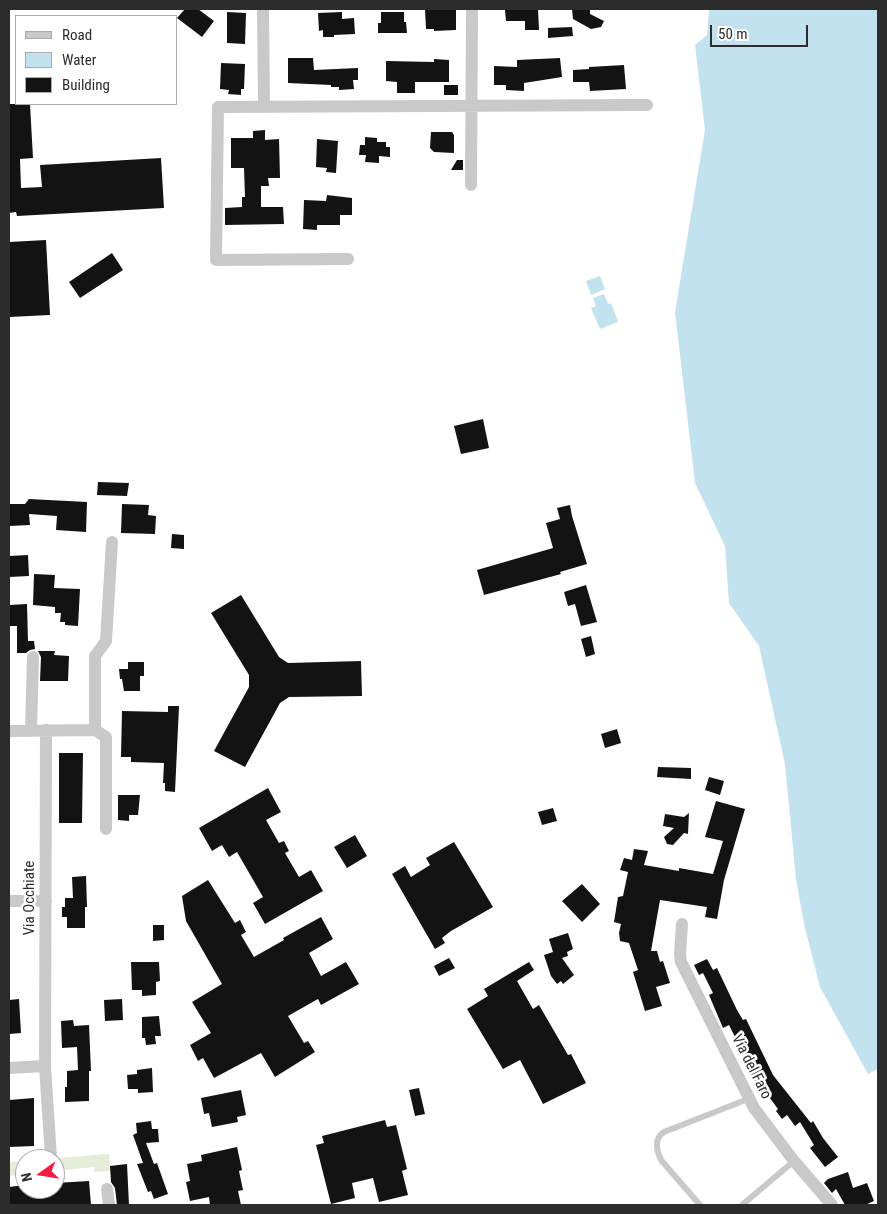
<!DOCTYPE html>
<style>
body{margin:0}
#map{position:relative;width:887px;height:1214px;overflow:hidden;background:#fff;font-family:"Roboto Condensed",sans-serif}
canvas{display:block}
.frame{position:absolute;inset:0;border:10px solid #2c2c2c;pointer-events:none}
.legend{position:absolute;left:15px;top:15px;width:162px;height:90px;box-sizing:border-box;background:#fff;border:1px solid #ababab;margin:0;padding:6px 9px;list-style:none;font-size:15px;color:#2c2c2c}
.legend li{display:flex;align-items:center;gap:10px;height:25px}
.legend b{width:25px;border:1px solid #ababab}
.north{position:absolute;left:15px;top:1149px;width:50px;height:50px;box-sizing:border-box;background:#fff;border:1px solid #ababab;border-radius:50%;rotate:257deg;font-size:14px;font-weight:700;line-height:20px;text-align:center;color:#2c2c2c}
.north::after{content:'';display:block;margin:auto;width:18px;height:22px;background:#f71b44;clip-path:polygon(50% 0,100% 100%,50% 72%,0 100%)}
.scale{position:absolute;left:710px;top:25px;width:98px;height:22px;box-sizing:border-box;border:2px solid #2c2c2c;border-top:0;padding-left:6px;font-size:15px;line-height:18px;white-space:nowrap;color:#2c2c2c;-webkit-text-stroke:4px #fff;paint-order:stroke}
</style>
<div id="map">
<canvas width="887" height="1214"></canvas>
<div class="frame"></div>
<ul class="legend">
<li><b style="height:6px;background:#c9c9c9"></b>Road</li>
<li><b style="height:14px;background:#c1e2ee"></b>Water</li>
<li><b style="height:14px;background:#131313"></b>Building</li>
</ul>
<div class="north">N</div>
<div class="scale">50 m</div>
</div>
<script>
const c = document.querySelector('canvas').getContext('2d');
c.lineJoin = 'round';
function fillPath(path, color) {
  c.fillStyle = color;
  c.fill(path, 'evenodd');
}
function trace(path, color, width, dash) {
  c.strokeStyle = color;
  c.lineWidth = width;
  c.lineCap = dash ? 'butt' : 'round';
  c.setLineDash(dash || []);
  c.stroke(path);
}
function write(font, color, halo, rows, align = 'center') {
  c.font = font + ' "Roboto Condensed",sans-serif';
  c.lineWidth = 5;
  c.setLineDash([]);
  c.textBaseline = 'middle';
  c.strokeStyle = halo;
  c.fillStyle = color;
  for (const [text, x, y, turn = 0] of rows) {
    c.save();
    c.translate(x, y);
    c.rotate((+turn || 0) * Math.PI / 180);
    c.textAlign = isNaN(turn) ? turn : align;
    if (halo) c.strokeText(text, 0, 0);
    c.fillText(text, 0, 0);
    c.restore();
  }
}
const green = new Path2D(`
 M109 1154 110 1171 94 1172V1167L55 1171V1159H44Z
 M25 1161V1174L9 1176V1162Z`);
const water = new Path2D(`
 M709 9H878V1069L868 1074 820 987 804 924 796 879 785 764 759 646 729 603 725 546 695 483 675 312 705 130 695 45 707 35Z
 M600 276 605 289 591 295 586 281Z
 M604 294 608 304 611 303 618 322 600 329 591 308 596 306 593 298Z`);
const building = new Path2D(`
 M185 9H198L214 21 202 37 177 18Z
 M425 9H456V30L434 31V29H426Z
 M538 9 539 30H525V21H506L505 10Z
 M572 9H590V14L604 21 601 27 591 29 573 19Z
 M227 12 246 13 245 44 227 43Z
 M342 12V19L354 18 355 34 334 35V37H323V30L319 31 318 13Z
 M381 12H404V22H406L407 33H378V23H381Z
 M572 27 573 36 548 38V28Z
 M288 58H313L314 70 358 68V80H353L354 89 339 90V87H331V85L288 83Z
 M560 58 562 77 524 83V91L506 90V85H494V66L517 67V60Z
 M434 59 449 60V82H415V93H397V82L386 81V61L434 62Z
 M221 63 245 64 244 89H241V95L228 94 229 90 220 89Z
 M624 65 626 89 590 91 589 82H573V70L589 69V67Z
 M444 85H458V95H444Z
 M9 104H30L33 158 20 159 21 188 42 187 40 165 161 158 164 208 17 216 16 212 9 213Z
 M265 130V140L279 139 280 178H268L269 186H261V207H283L284 224 225 225V208L242 207V197H245L244 168H231V138H253V131Z
 M431 132H452L454 135V153L434 152 430 148Z
 M365 137 377 138V142H386V147H390V157L379 156V163L365 162 366 155H359L360 145H365Z
 M317 139 338 141 336 173 326 172 327 168 316 167Z
 M457 160H463V170H451Z
 M327 195 352 198V215H340V225H317V230L303 229 304 200 326 201Z
 M46 240 50 315 9 317V242Z
 M112 253 123 270 80 298 69 282Z
 M483 419 489 448 461 454 454 426Z
 M98 482 129 483 127 496 97 495Z
 M29 499 87 502 86 532 56 530 57 516 29 514 30 525 9 526V504H25Z
 M122 504 149 505 148 515 156 516 155 534 121 533Z
 M570 505 572 516 587 564 560 572 561 574 484 595 477 570 553 548 546 523 560 519 557 508Z
 M172 534 184 535V549L171 548Z
 M28 555 29 576 9 577V556Z
 M34 574 55 575 54 588 80 589 78 626 65 625V622H60L61 613H55V607L33 605Z
 M586 585 597 622 581 626 575 604 568 606 564 592Z
 M241 595 279 657 288 663 361 661 362 696 289 697 280 703 245 767 214 751 249 687V675L211 613Z
 M27 604 28 641H34L35 649 30 650 26 653H17V626H9V605Z
 M591 636 595 654 586 657 581 639Z
 M38 651H55L54 655 69 656 68 681H40L41 657Z
 M128 662H144V676H140V691H124L122 679H120L119 669H128Z
 M168 706H179L175 792 165 791V783H163L164 763 131 762V757H121L122 711 168 712Z
 M617 729 621 743 605 748 601 734Z
 M59 753H83L82 823H59Z
 M658 767 691 768V779L657 777Z
 M709 777 724 781 720 795 705 790Z
 M268 788 281 812 266 820 279 843 284 841 289 851 285 853 299 877 311 870 323 891 265 924 253 903 263 897 237 852 229 857 222 845 212 851 199 828Z
 M118 795H140L138 815H129V821L118 820Z
 M716 801 745 809 724 880 717 919 705 917 707 907 660 900 651 951H657L660 962 663 961 670 983 656 987 662 1006 645 1011 633 972 638 970 629 943 620 941 619 933 621 924 614 922 618 897 623 896 628 872 620 870 624 858 632 860 634 849 648 851 644 865 679 871V868L713 874 723 841 705 837Z
 M553 808 557 821 542 825 538 812Z
 M689 813 688 834 684 833 673 845 667 844 664 837 674 828 663 826 665 814 684 817Z
 M355 835 367 856 347 868 334 847Z
 M454 842 493 907 451 931 442 938 445 943 435 949 392 874 405 866 411 877 430 865 426 858Z
 M86 876 87 907H85V928H67V917H62V907H65V898H73L72 877Z
 M208 880 235 923 240 920 246 932 241 935 254 957 284 940 283 938 321 917 333 939 309 953 321 976 346 962 359 984 321 1005 318 999 288 1016 304 1043 308 1041 315 1052 275 1077 261 1053 214 1078 203 1058 198 1061 190 1045 211 1033 192 1002 222 984 186 921 182 896Z
 M582 884 600 904 582 922 562 901Z
 M153 925H164V940L153 941Z
 M568 933 573 949 567 952 568 956 562 958 574 975 563 984 561 981 557 984 551 976 544 955 553 952 549 939Z
 M449 958 455 968 439 976 434 966Z
 M707 959 713 970 717 968 737 1010 743 1020 746 1019 773 1075 811 1123 813 1121 823 1138 838 1157 825 1167 810 1148 814 1145 800 1122 795 1126 787 1115 782 1119 776 1111 778 1109 758 1082 756 1083 749 1070 753 1068 744 1050 742 1051 729 1025 723 1028 709 995 713 993 703 973 699 975 694 965Z
 M131 962H159L160 981 156 982V995L142 996V990H132Z
 M529 962 534 970 517 981 533 1009 539 1005 568 1055 571 1054 586 1083 543 1104 520 1060 503 1069 467 1009 488 996 484 989Z
 M19 999 21 1033 9 1034V1000Z
 M122 999 123 1020 105 1021 104 1000Z
 M159 1016 161 1036H155L156 1044 146 1045 145 1038H142V1017Z
 M73 1020 74 1026 89 1025 91 1071H89V1101L65 1102V1087H67V1071L78 1070 77 1047 62 1048 61 1021Z
 M152 1068 153 1092 138 1093V1089H128L127 1075 137 1074V1070Z
 M419 1088 425 1114 415 1116 409 1090Z
 M241 1090 246 1115 237 1117 238 1122 212 1127 209 1113 204 1114 201 1098Z
 M34 1098V1146L9 1147V1100Z
 M385 1120 387 1127 396 1125 407 1169 402 1171 408 1195 379 1202 373 1178 352 1183 355 1198 331 1204 316 1145 324 1143 322 1136Z
 M151 1121 152 1129H158L159 1142 146 1143 154 1164 157 1163 168 1194 154 1199 151 1191 148 1192 137 1164 143 1163 133 1135 137 1133 136 1123Z
 M237 1147 242 1170 239 1171 243 1190 238 1191 241 1205H210L209 1197 190 1201 186 1182 190 1181 187 1164 202 1161 201 1155Z
 M127 1164 129 1205H117L115 1188 111 1182 110 1166Z
 M848 1172 853 1188 867 1183 874 1201 865 1205H845L836 1189 832 1193 824 1183 828 1179Z
 M89 1181 91 1205H9V1187L25 1185V1189H55V1183Z`);
const lane = new Path2D(`
 M700 1205 661 1160C656 1149 654 1139 664 1132L748 1099
 M742 1205 794 1161`);
const street = new Path2D(`
 M263 9 264 107
 M471 185 472 9
 M348 259 216 260 218 107 647 105
 M31 730 33 657
 M46 730 45 1066 51 1158
 M95 730V656L106 641 112 542
 M9 731 95 730 106 737V829
 M9 901H46
 M682 924 680 954 681 962 754 1108 794 1161 832 1205
 M9 1068 45 1066
 M107 1189 109 1205`);
const streetNames = [
 ["Via Occhiate",30,898,-90],
 ["Via del Faro",751,1067,63]
];
fillPath(green, '#e5ecd7');
fillPath(water, '#c1e2ee');
fillPath(building, '#131313');
trace(lane, '#c9c9c9', 6);
trace(street, '#c9c9c9', 12);
write('15px', '#2c2c2c', '#fff', streetNames);
</script>
